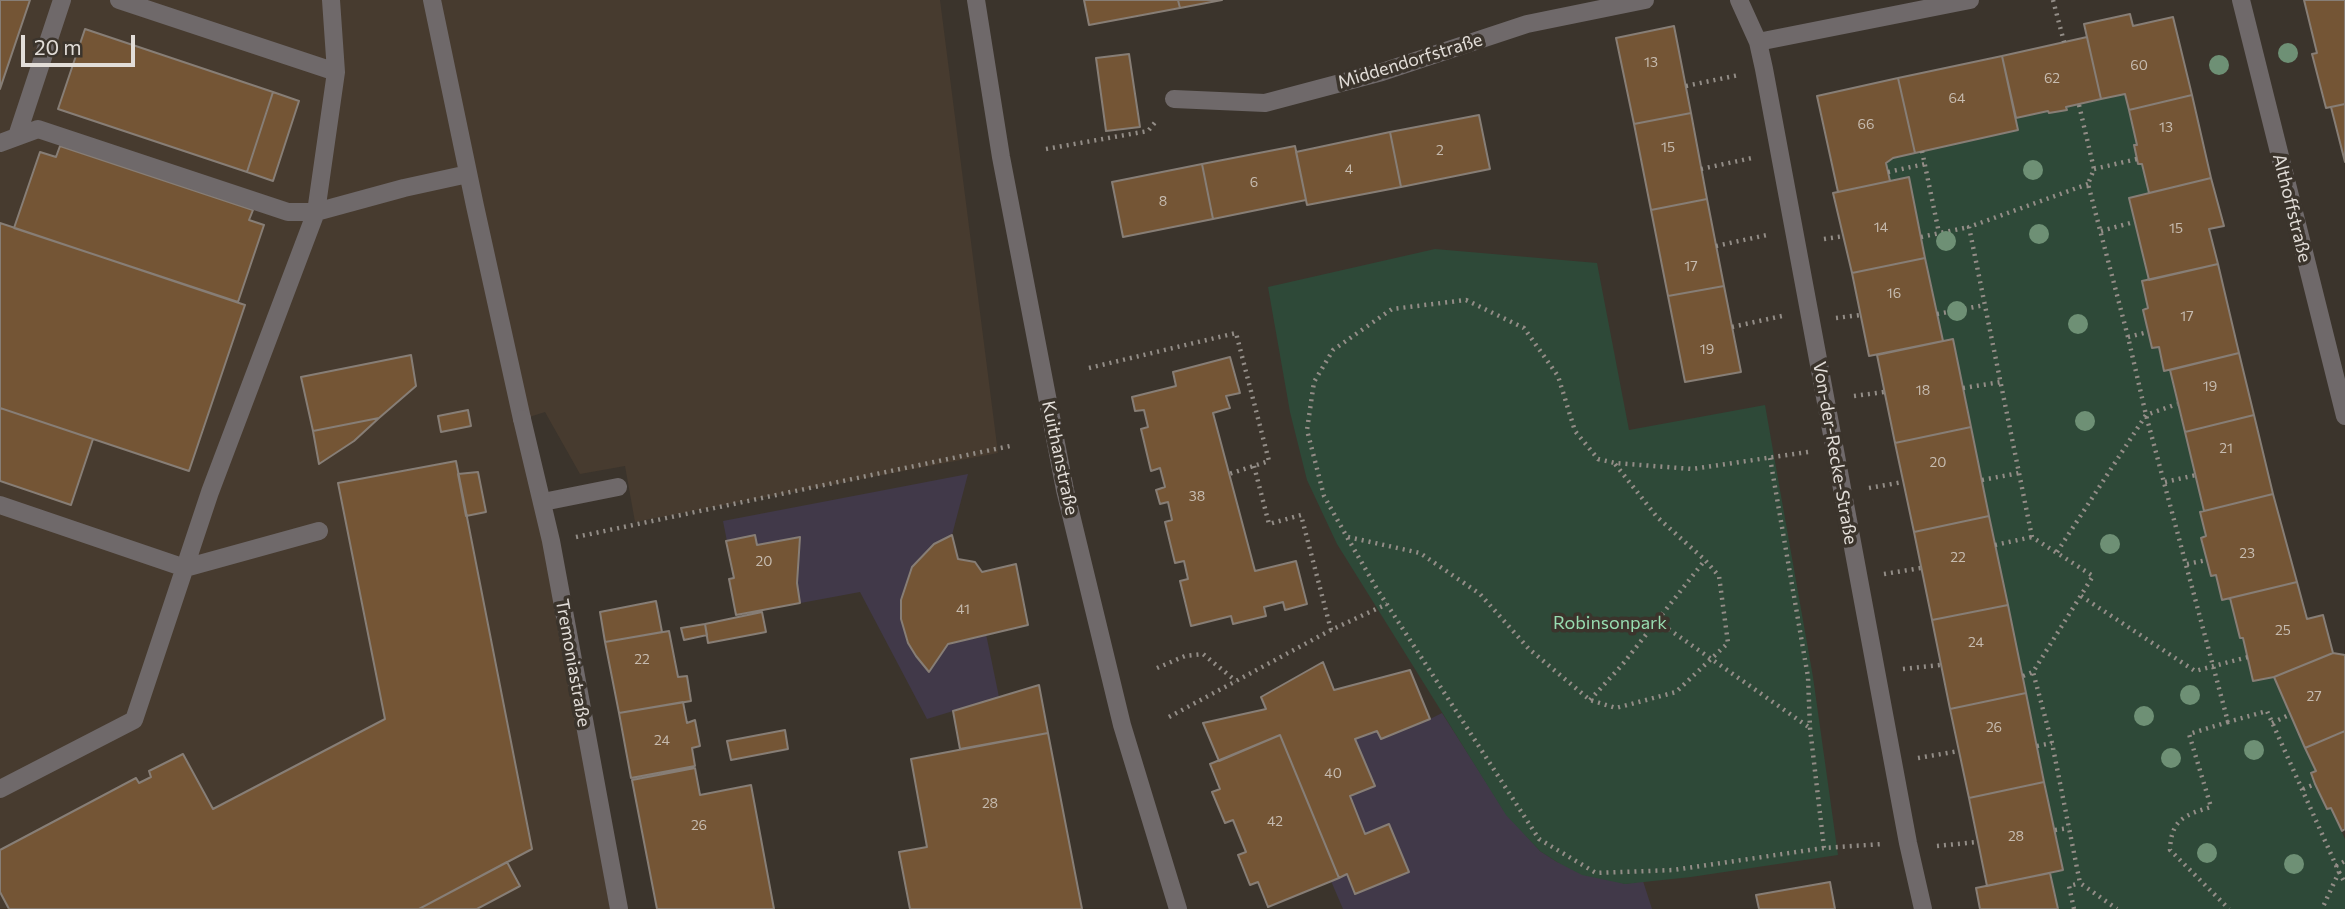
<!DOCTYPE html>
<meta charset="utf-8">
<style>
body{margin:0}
#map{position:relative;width:2345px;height:909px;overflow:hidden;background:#3b342c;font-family:Commissioner,sans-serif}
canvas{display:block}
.scale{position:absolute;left:21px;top:35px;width:114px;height:32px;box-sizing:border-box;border:4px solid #e2ddd8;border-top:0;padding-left:9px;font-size:21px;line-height:24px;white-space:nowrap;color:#e2ddd8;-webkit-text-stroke:5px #3b342c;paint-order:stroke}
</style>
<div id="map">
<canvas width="2345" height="909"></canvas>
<div class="scale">20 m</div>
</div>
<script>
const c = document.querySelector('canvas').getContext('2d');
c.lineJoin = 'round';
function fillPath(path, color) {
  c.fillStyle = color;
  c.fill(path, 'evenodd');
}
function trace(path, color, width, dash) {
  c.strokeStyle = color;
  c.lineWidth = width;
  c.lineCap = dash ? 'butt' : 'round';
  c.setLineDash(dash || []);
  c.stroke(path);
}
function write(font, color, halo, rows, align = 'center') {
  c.font = font + ' Commissioner,sans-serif';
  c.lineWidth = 7;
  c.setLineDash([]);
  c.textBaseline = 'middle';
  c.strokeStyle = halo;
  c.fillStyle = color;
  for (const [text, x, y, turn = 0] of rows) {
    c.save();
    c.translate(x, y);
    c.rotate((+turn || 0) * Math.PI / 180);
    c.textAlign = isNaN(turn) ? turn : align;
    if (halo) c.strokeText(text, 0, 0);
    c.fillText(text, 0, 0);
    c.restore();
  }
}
const built = new Path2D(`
 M0 0H940L998 453 635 522 625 466 580 474 545 412 523 419 551 563 610 909H0Z`);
const education = new Path2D(`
 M968 474 952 535 958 559 947 569 986 634 999 697 927 719 860 592 736 615 729 579 734 577 723 521Z
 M1323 662 1335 690 1410 670 1430 719 1442 713 1507 815 1540 851 1557 862 1625 884 1643 881 1652 909H1343L1331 881 1219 761 1203 723 1266 709Z`);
const green = new Path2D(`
 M2125 94 2137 145 2134 146 2138 164H2142L2149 193 2129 199 2149 280 2142 282 2148 308 2143 311 2152 348 2159 347 2164 371 2170 370 2204 511 2200 512 2206 536 2201 538 2210 571 2211 576 2216 575 2222 600 2230 598 2240 638H2243L2253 681 2274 677 2316 771 2311 774 2326 809 2331 808 2345 839V909H2058L2050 873 2063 870 1953 340 1943 341 1909 177 1890 181 1886 163 1893 158 2018 130 2016 118 2048 111 2049 113 2066 110V107Z
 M1435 249 1597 263 1629 430 1765 405 1813 677 1838 855 1691 877 1625 884 1582 875 1557 862 1540 851 1506 815 1337 544 1307 480 1290 412 1268 287Z`);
const building = new Path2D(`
 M0 0H30L0 89Z
 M1084 0H1178L1180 8 1089 25Z
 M1178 0H1222L1180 8Z
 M2304 0H2345V104L2326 108 2312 54 2317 53Z
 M2130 14 2133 26 2173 17 2192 95 2129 110 2125 94 2101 99 2084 24Z
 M1674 26 1691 113 1634 124 1616 38Z
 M85 29 273 92 247 172 58 109Z
 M2087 37 2101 99 2066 107 2067 110 2049 113 2048 111 2016 118 2002 56Z
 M1129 54 1140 127 1106 131 1096 58Z
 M2002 56 2018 130 1915 153 1898 78Z
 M1898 78 1915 153 1893 158 1886 163 1890 181 1838 192 1817 96Z
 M273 92 299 101 273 181 247 172Z
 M2192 95 2211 178 2149 193 2142 164H2138L2137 159 2134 145H2137L2129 110Z
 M2345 104V162L2331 107Z
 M1691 113 1707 199 1651 210 1634 124Z
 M1479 115 1490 169 1401 187 1390 132Z
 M1390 132 1401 187 1307 205 1296 152Z
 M60 146 253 210 249 220 264 225 238 302 14 228 40 152 56 157Z
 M1295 146 1306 200 1213 219 1202 164Z
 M1202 164 1213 219 1123 237 1112 182Z
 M1909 177 1925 258 1852 273 1833 193Z
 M2211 178 2224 226 2209 229 2218 264 2149 280 2129 198Z
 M1707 199 1724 286 1668 296 1651 210Z
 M0 223 245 305 189 471 0 408Z
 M1925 258 1943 341 1869 356 1852 273Z
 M2218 264 2239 353 2164 371 2159 347 2152 348 2143 310 2148 308 2142 281Z
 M1724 286 1741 372 1685 382 1668 296Z
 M1953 339 1971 427 1895 443 1877 355Z
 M2239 353 2254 415 2185 432 2170 370Z
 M411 355 416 386 379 418 313 431 301 377Z
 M1230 357 1240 393 1226 396 1230 408 1213 413 1255 571 1296 561 1307 604 1285 610 1283 602 1264 607 1266 616 1233 624 1231 616 1191 626 1180 581 1188 579 1184 561 1175 563 1165 522 1172 520 1168 502 1160 504 1156 490 1165 487 1160 468 1151 471 1141 429 1148 427 1144 410 1135 411 1132 397 1176 386 1173 372Z
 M0 408 93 439 71 505 0 481Z
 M468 410 471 426 441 432 438 416Z
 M2254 415 2273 494 2204 511 2185 432Z
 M379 418 354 441 319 464 313 431Z
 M1971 427 1989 516 1914 532 1895 443Z
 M456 461 532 849 419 909H9L0 892V850L136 778 139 783 151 777 149 771 183 754 213 809 385 719 338 483Z
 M478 472 486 512 466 516 458 474Z
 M2273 494 2297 582 2222 600 2216 575 2211 576 2201 538 2206 536 2200 512Z
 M1989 516 2008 605 1932 620 1914 532Z
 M755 535 757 545 800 537 797 583 800 603 736 615 729 579 734 578 726 541Z
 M952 535 958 559 975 562 982 572 1016 564 1028 625 948 644 929 672 916 656 908 643 901 619V600L912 567 934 544Z
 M2297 582 2307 619 2323 615 2333 653 2274 677 2253 681 2243 638H2240L2230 598Z
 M656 601 662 632 605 642 600 612Z
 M2008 605 2026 693 1950 709 1932 620Z
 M762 612 766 632 708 643 705 624Z
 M705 624 707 635 684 640 681 628Z
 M669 631 678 677 687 676 691 701 619 713 605 642Z
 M2333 653 2345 655V731L2305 748 2274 677Z
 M1323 662 1334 690 1410 670 1430 719 1381 739 1377 731 1355 739 1375 786 1350 796 1365 834 1389 824 1409 872 1355 894 1347 874 1339 878 1280 735 1219 761 1203 723 1266 709 1261 697Z
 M1039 685 1048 733 960 749 953 711Z
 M2026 693 2044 782 1969 798 1950 709Z
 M683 702 687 723 695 720 700 746 692 748 695 766 631 778 619 713Z
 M785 730 788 749 731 760 727 741Z
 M2345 731V829L2342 831 2331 808 2327 809 2315 784 2311 773 2316 771 2305 748Z
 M1048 733 1082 909H910L899 852 927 847 911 759Z
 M1280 735 1339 878 1268 907 1258 882 1250 885 1238 855 1246 852 1233 820 1225 823 1212 792 1220 789 1210 764Z
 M695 768 700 795 751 785 774 909H657L632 780Z
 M2044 782 2063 870 1987 886 1969 798Z
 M507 862 520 886 477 909H419Z
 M2050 873 2058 909H1980L1976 888Z
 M1830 882 1835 909H1759L1756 895Z`);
const path = new Path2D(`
 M2053 0 2064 42
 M1686 86 1739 75
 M2079 105 2094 169 2088 184 2128 337 2146 415 2228 722 2267 711 2339 872 2322 909
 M1046 149 1148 131 1157 120
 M1922 151 1939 233
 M1701 169 1752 158
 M2094 169 2137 159
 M1888 172 1925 164
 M2088 184 1969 227 2032 537 2093 576 2033 672 2052 743 2080 883 2117 909
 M2101 231 2134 222
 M1921 237 1969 227
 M1824 239 1844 236
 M1716 246 1767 235
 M1937 314 1985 305
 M1836 318 1860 315
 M1732 327 1782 316
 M2128 337 2148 332
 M1089 368 1236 333 1269 461 1229 474
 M1963 388 2001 382
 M1854 396 1884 392
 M1808 452 1692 469 1615 463 1598 459 1575 431 1558 376 1524 328 1466 300 1392 309 1333 350 1314 382 1307 430 1324 496 1347 537 1377 589 1539 839 1596 873 1673 870 1824 848 1882 844
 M1770 458 1808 677 1810 728 1824 848
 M1254 466 1269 524 1301 515 1331 630
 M1982 480 2019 473
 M2165 482 2196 475
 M1869 488 1903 482
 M576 537 1010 446
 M1348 537 1420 553 1480 594 1529 649 1590 700 1616 708 1676 692 1728 643 1719 576 1705 560 1657 517 1615 464
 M1995 545 2032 537
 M2057 552 2146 415 2177 404
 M2187 564 2207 560
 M1884 574 1921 568
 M2081 596 2195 671 2248 657
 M1657 621 1810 728
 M1157 668 1185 656 1203 654 1236 681
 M1903 669 1940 665
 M2023 676 2033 672
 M1590 700 1622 665 1705 560
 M1169 717 1331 630 1387 604
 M2228 722 2189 734 2211 807C2184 815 2171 820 2170 850L2229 909
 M2272 723 2291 714
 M2037 746 2052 743
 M1918 758 1959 751
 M2303 789 2315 784
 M2055 830 2069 828
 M1937 846 1977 842
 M2336 866 2345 861
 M2339 872 2345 883
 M2074 909 2069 886 2080 883`);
const lane = new Path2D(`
 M119 0 336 72
 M432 0 475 206 522 419
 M17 136 62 0
 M0 143 38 129 288 212H316L404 188 468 174
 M543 502 618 487
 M0 505 185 568 319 531
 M0 789 134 720 210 492 316 212 336 72 331 0`);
const street = new Path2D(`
 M976 0 1001 157 1065 490 1122 725 1178 909
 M1739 0 1758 42 1764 69 1908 843 1923 909
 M2241 0 2345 416
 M1758 42 1970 0
 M1174 99 1265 103 1382 72 1527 24 1645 0
 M522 419 551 541 619 909`);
const trees = [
 [2288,53],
 [2219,65],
 [2033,170],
 [2039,234],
 [1946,241],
 [1957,311],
 [2078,324],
 [2085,421],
 [2110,544],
 [2190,695],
 [2144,716],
 [2254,750],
 [2171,758],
 [2207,853],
 [2294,864]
];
const numberNames = [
 ["13",1651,62],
 ["60",2139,65],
 ["62",2052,78],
 ["64",1957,98],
 ["66",1866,124],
 ["13",2166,127],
 ["15",1668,147],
 ["2",1440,150],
 ["4",1349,169],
 ["6",1254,182],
 ["8",1163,201],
 ["14",1881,227],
 ["15",2176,228],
 ["17",1691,266],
 ["16",1894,293],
 ["17",2187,316],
 ["19",1707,349],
 ["19",2210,386],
 ["18",1923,390],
 ["21",2226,448],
 ["20",1938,462],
 ["38",1197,496],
 ["23",2247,553],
 ["22",1958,557],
 ["20",764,561],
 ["41",963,609],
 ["25",2283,630],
 ["24",1976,642],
 ["22",642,659],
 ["27",2314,696],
 ["26",1994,727],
 ["24",662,740],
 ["40",1333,773],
 ["28",990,803],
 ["42",1275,821],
 ["26",699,825],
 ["28",2016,836]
];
const streetNames = [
 ["Middendorfstraße",1410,61,-17],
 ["Althoffstraße",2292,208,76],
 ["Von-der-Recke-Straße",1835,453,80],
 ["Kuithanstraße",1060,458,78],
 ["Tremoniastraße",573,663,80]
];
const parkNames = [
 ["Robinsonpark",1610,623]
];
fillPath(built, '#473b2f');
fillPath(education, '#413949');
fillPath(green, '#2e4938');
fillPath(building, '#745535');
trace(building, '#877e76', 2);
trace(path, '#938d87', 4.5, [2, 5]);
trace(lane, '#6f696a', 18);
trace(street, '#6f696a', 18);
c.fillStyle = '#6e9075';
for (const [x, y] of trees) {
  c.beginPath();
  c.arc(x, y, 10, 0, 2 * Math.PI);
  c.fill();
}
write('14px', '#c6bbaf', null, numberNames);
write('18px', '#e2ddd8', '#3b342c', streetNames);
write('18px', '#98dcb0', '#3b342c', parkNames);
</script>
